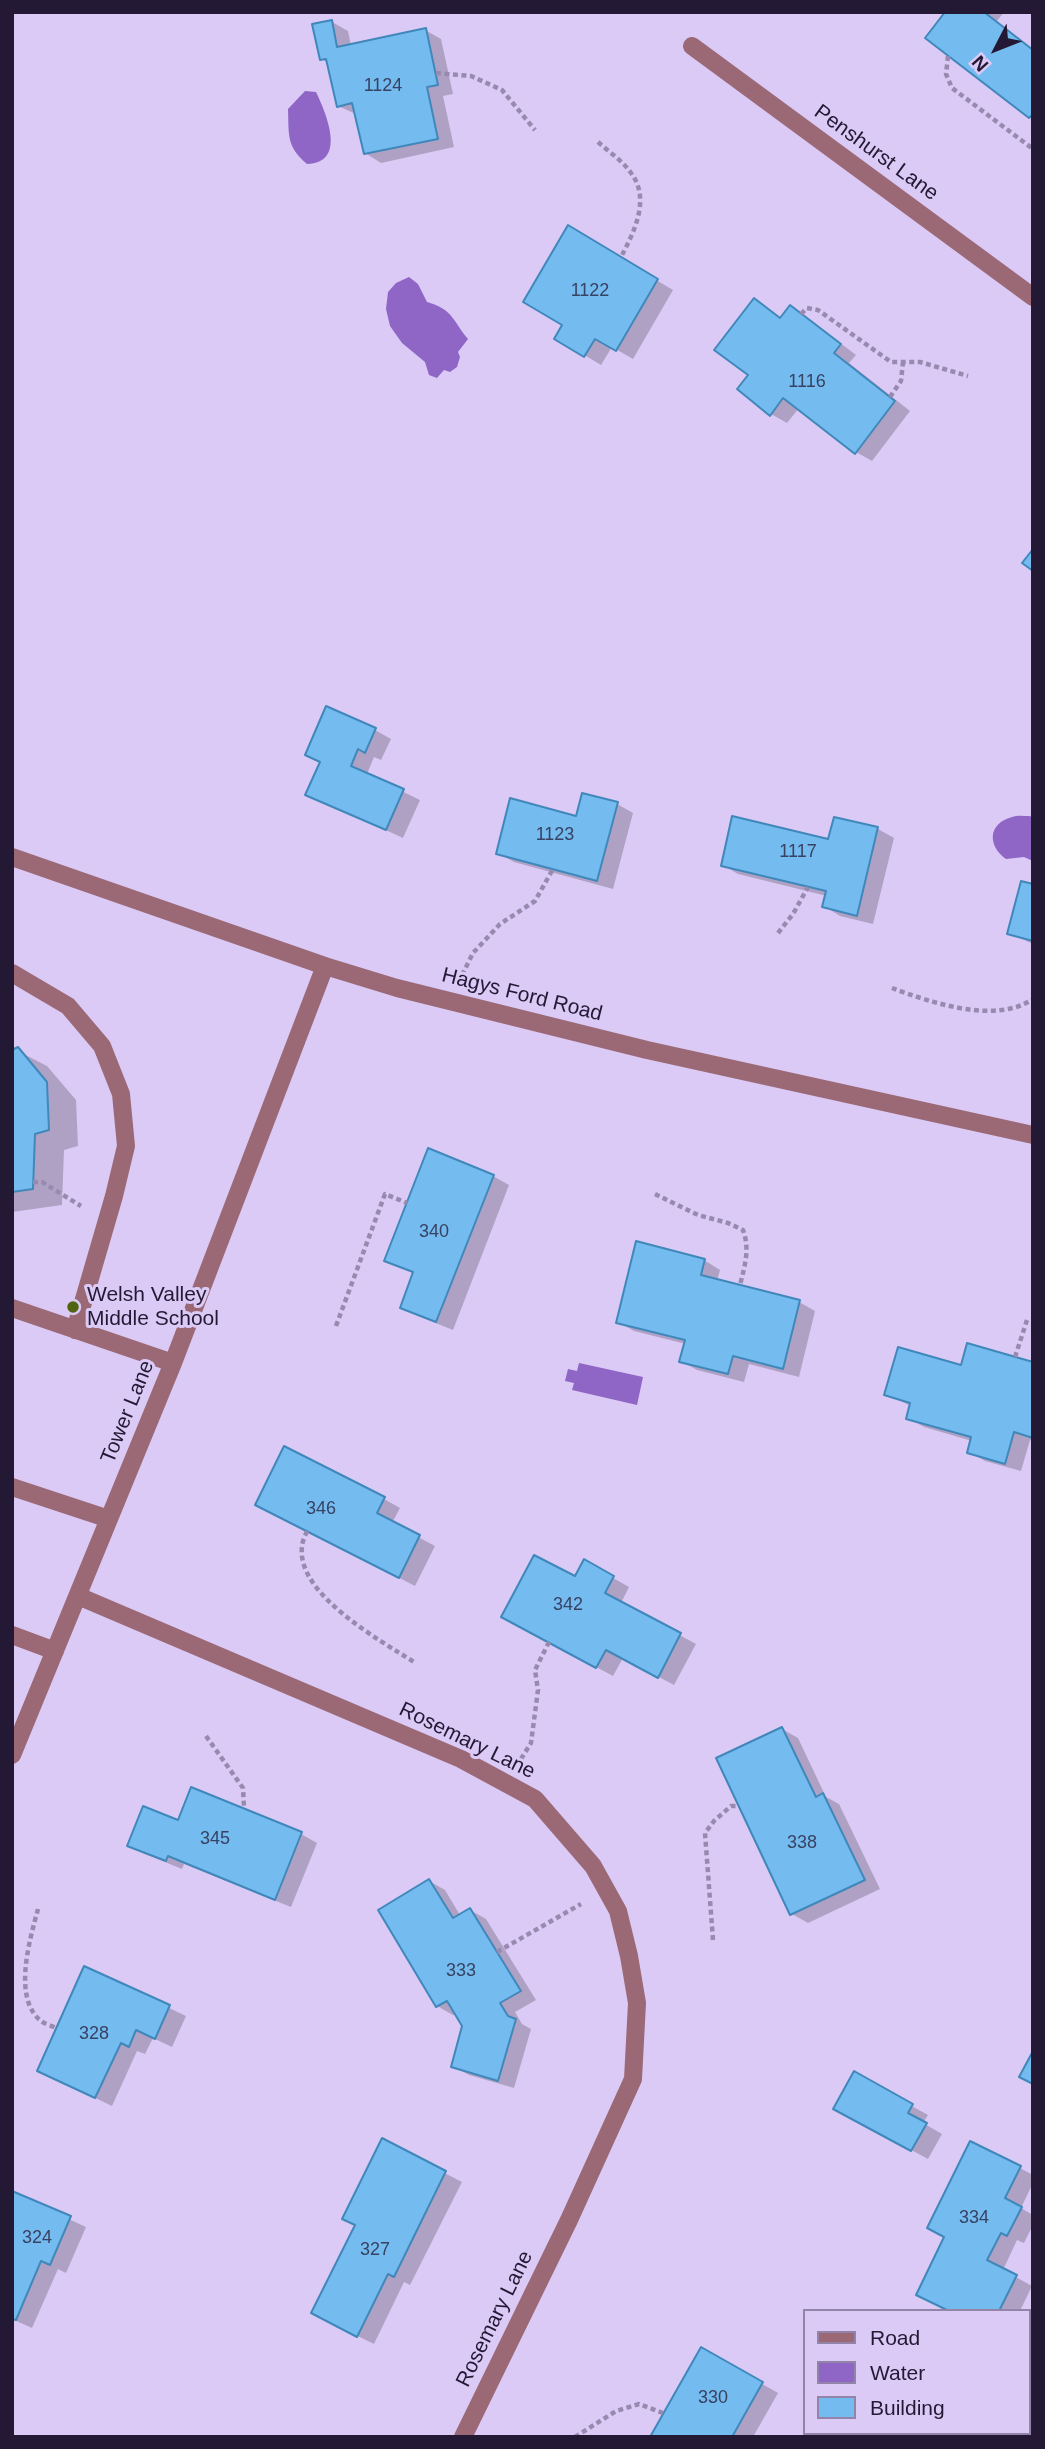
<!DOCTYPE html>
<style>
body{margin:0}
#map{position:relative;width:1045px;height:2449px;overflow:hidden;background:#dbcaf6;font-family:Arial,sans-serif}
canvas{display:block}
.frame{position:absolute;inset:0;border:14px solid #241934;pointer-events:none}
.legend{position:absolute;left:803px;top:2309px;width:228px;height:126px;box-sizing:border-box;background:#dbcaf6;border:2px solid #9283a8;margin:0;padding:9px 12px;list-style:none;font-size:21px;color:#241934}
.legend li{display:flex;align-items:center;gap:14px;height:35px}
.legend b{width:35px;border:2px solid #9283a8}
.north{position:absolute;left:961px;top:14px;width:70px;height:70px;-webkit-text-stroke:5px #dbcaf6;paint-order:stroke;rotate:228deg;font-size:19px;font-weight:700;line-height:28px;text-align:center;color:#241934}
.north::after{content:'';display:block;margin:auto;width:24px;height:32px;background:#241934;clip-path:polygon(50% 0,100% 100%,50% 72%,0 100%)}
</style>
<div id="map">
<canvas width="1045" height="2449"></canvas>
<div class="frame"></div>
<ul class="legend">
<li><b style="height:9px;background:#9b6976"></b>Road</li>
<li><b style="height:19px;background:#8f65c5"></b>Water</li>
<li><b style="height:19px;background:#74bbf0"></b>Building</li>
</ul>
<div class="north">N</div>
</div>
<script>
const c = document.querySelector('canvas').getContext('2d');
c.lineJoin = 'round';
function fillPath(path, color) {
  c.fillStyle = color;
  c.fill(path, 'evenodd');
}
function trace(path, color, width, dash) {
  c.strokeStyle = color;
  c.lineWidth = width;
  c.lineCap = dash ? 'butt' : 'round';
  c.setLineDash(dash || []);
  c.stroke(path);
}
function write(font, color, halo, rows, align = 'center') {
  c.font = font + ' Arial,sans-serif';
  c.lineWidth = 6;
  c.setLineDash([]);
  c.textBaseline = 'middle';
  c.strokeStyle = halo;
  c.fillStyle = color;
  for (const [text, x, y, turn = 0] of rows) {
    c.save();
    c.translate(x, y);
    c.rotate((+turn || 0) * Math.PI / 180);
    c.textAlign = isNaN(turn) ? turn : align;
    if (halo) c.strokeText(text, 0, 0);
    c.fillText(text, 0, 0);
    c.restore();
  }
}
const water = new Path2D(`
 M305 91 316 92C327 115 347 163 307 164 286 146 289 135 288 109Z
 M409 277 418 284 427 302C454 310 452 320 468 339L458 352 460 357 457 367 450 372 444 370 437 378 429 375 425 362 402 343 390 326 386 309 388 292 396 283Z
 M1029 816 1033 817V861L1024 857 1006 859C988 846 987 824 1012 817 1017 815 1024 816 1029 816Z
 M579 1363 643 1377 637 1405 572 1390 574 1383 565 1381 568 1369 577 1371Z`);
const shadow = new Path2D(`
 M947 12H1004L997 21 1033 49V118L927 38Z
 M332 22 348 31 351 46 425 30 441 39 453 94 443 96 454 147 381 163 365 153 356 114 338 106 328 63 322 59Z
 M569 228 673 290 633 359 612 347 601 365 556 338 564 325Z
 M754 300 782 318 790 308 806 317 856 355 849 363 910 411 872 461 856 452 799 408 787 423 771 414 750 375Z
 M375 730 391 739 381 760 374 757 367 774 420 800 403 838 307 794Z
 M617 804 633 813 613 889 514 862 498 853Z
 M835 819 878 829 894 838 873 924 840 916 824 906 827 896 738 874 723 865 830 841Z
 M1033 886V944L1009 933Z
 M12 1048 47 1066 76 1100 78 1146 64 1150 62 1205 12 1212Z
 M493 1176 509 1185 453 1330 418 1316 402 1307 415 1274 386 1260Z
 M704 1260 720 1270 717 1281 799 1302 815 1311 799 1377 749 1364 744 1382 697 1370 681 1361 686 1344 634 1331 618 1322Z
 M1033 1364V1441L1030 1440 1021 1471 985 1461 969 1452 972 1441 924 1427 908 1418 911 1406 886 1394 962 1367Z
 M384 1499 400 1508 392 1523 435 1546 415 1586 273 1513Z
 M585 1562 629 1587 621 1603 696 1644 674 1685 623 1658 613 1676 519 1626 576 1579Z
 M782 1729 798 1738 826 1797 839 1804 880 1889 808 1923 792 1914Z
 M178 1822 301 1834 317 1843 291 1907 184 1864 182 1869 145 1854 129 1845Z
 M429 1881 445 1890 460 1915 470 1910 486 1919 536 2000 515 2012 522 2024 531 2029 514 2088 469 2075 453 2066 464 2026 456 2014 453 2015 437 2006Z
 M85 1968 186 2016 172 2047 153 2038 145 2054 137 2051 112 2106 39 2071Z
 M854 2074 928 2115 923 2123 942 2134 928 2159 852 2118Z
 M382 2141 462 2182 410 2285 404 2282 374 2344 329 2322Z
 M1020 2168 1033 2175V2183L1021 2208 1033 2215V2225L1024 2243 1017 2240 1003 2270 1032 2286 1020 2311H950L934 2303Z
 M12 2193 86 2227 66 2273 58 2269 32 2328 12 2319Z
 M701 2349 778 2393 753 2437H652Z`);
const building = new Path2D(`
 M945 12H984L1033 50V114L1029 118 925 38Z
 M332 20 337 47 426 28 438 85 427 87 438 139 364 154 352 103 337 107 326 59 320 60 312 24Z
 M568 225 658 279 616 351 595 339 584 357 554 339 562 325 523 302Z
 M754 298 780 318 790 305 841 344 834 353 895 401 855 454 783 398 770 416 737 389 748 375 714 350Z
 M1033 549V571L1022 563Z
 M326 706 376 728 365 753 358 749 351 766 404 789 386 830 305 795 320 762 305 755Z
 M582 793 618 802 597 881 496 854 510 798 576 816Z
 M732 816 828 839 834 817 878 827 857 916 822 907 826 891 721 866Z
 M1021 881 1033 884V941L1007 934Z
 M18 1047 47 1082 49 1130 35 1134 33 1189 12 1192V1050Z
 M428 1148 494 1175 436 1322 400 1308 413 1272 384 1261Z
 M636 1241 705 1259 701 1275 800 1300 783 1369 733 1356 728 1374 679 1362 685 1340 616 1323Z
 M967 1343 1033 1362V1438L1014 1432 1005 1464 967 1453 971 1437 906 1419 910 1403 884 1395 898 1347 961 1365Z
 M284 1446 385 1497 377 1513 420 1535 399 1578 255 1505Z
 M534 1555 575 1576 584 1559 614 1576 605 1593 681 1633 658 1678 606 1650 596 1668 501 1617Z
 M782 1727 816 1797 823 1793 865 1880 790 1915 716 1758Z
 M191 1787 302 1832 275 1900 168 1856 166 1861 127 1846 143 1806 178 1820Z
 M429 1879 453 1918 470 1908 521 1991 500 2003 508 2016 516 2019 498 2081 451 2067 462 2026 447 2001 436 2007 378 1910Z
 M84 1966 170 2005 155 2039 136 2030 129 2047 121 2043 95 2098 37 2071Z
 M1033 2051V2084L1019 2077Z
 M854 2071 913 2104 908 2113 927 2123 911 2151 833 2109Z
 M382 2138 446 2171 394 2277 388 2274 357 2337 311 2313 355 2225 342 2219Z
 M970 2141 1021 2166 1005 2198 1022 2207 1007 2236 1001 2233 987 2260 1017 2275 999 2311H949L916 2295 944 2237 927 2228Z
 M12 2191 71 2216 50 2265 41 2261 16 2320 12 2319Z
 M701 2347 763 2382 732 2437H650Z`);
const path = new Path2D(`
 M948 56 946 74 952 88 1033 149
 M436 73 471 76 502 90 535 130
 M598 142C609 152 623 161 631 173 651 199 634 232 621 257
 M801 314 807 308 818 310 891 362H920L968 376
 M890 397 901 381 903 362
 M778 933 793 914 808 887
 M462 975 473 953 500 924 535 901 553 869
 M892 988C930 1002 995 1025 1033 999
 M33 1182H42L81 1206
 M655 1194 698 1215 728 1223 743 1230C750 1249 745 1265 740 1285
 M336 1326 385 1194 407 1203
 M1015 1357 1027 1320
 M307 1531C305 1536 302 1542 302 1547 296 1594 381 1641 414 1662
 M206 1736 243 1788 244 1808
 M521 1759 531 1743 538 1690 535 1670 549 1642
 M38 1909C30 1939 12 1998 41 2021 45 2024 52 2026 56 2028
 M713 1940 705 1833 714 1821 731 1806H739
 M497 1952 581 1904
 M575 2437 616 2411 639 2404 663 2413`);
const minor = new Path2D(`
 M692 46 1033 297
 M12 857 325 966 397 988 647 1050 1033 1135
 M12 973 68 1006 102 1046 121 1094 126 1146 114 1196 75 1330
 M12 1308 173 1363
 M12 1487 109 1519
 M78 1596 461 1759 535 1799 593 1866 618 1911 629 1956 637 2003 633 2079 569 2220 463 2437
 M12 1635 55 1651
 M12 1755 173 1363 325 966`);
const markers = [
 [73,1307,7,"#51640f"]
];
const numberNames = [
 ["1124",383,86],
 ["1122",590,291],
 ["1116",807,382],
 ["1123",555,835],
 ["1117",798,852],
 ["340",434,1232],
 ["346",321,1509],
 ["342",568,1605],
 ["345",215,1839],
 ["338",802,1843],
 ["333",461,1971],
 ["328",94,2034],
 ["334",974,2218],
 ["324",37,2238],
 ["327",375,2250],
 ["330",713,2398]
];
const streetNames = [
 ["Penshurst Lane",876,153,36],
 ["Hagys Ford Road",522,995,14],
 ["Tower Lane",128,1412,-68],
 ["Rosemary Lane",467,1741,26],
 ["Rosemary Lane",495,2319,-64]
];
const poiNames = [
 ["Welsh Valley",87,1295],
 ["Middle School",87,1319]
];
fillPath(water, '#8f65c5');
fillPath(shadow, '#0003');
fillPath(building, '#74bbf0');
trace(building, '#4087ba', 2);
trace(path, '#988aaf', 4.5, [5, 3.5]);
trace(minor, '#9b6976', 18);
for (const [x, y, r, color] of markers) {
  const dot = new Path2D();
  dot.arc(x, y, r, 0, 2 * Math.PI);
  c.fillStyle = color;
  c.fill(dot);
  trace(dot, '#dbcaf6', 2.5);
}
write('18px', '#384263', null, numberNames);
write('21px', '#241934', '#dbcaf6', streetNames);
write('21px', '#241934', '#dbcaf6', poiNames, 'left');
</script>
